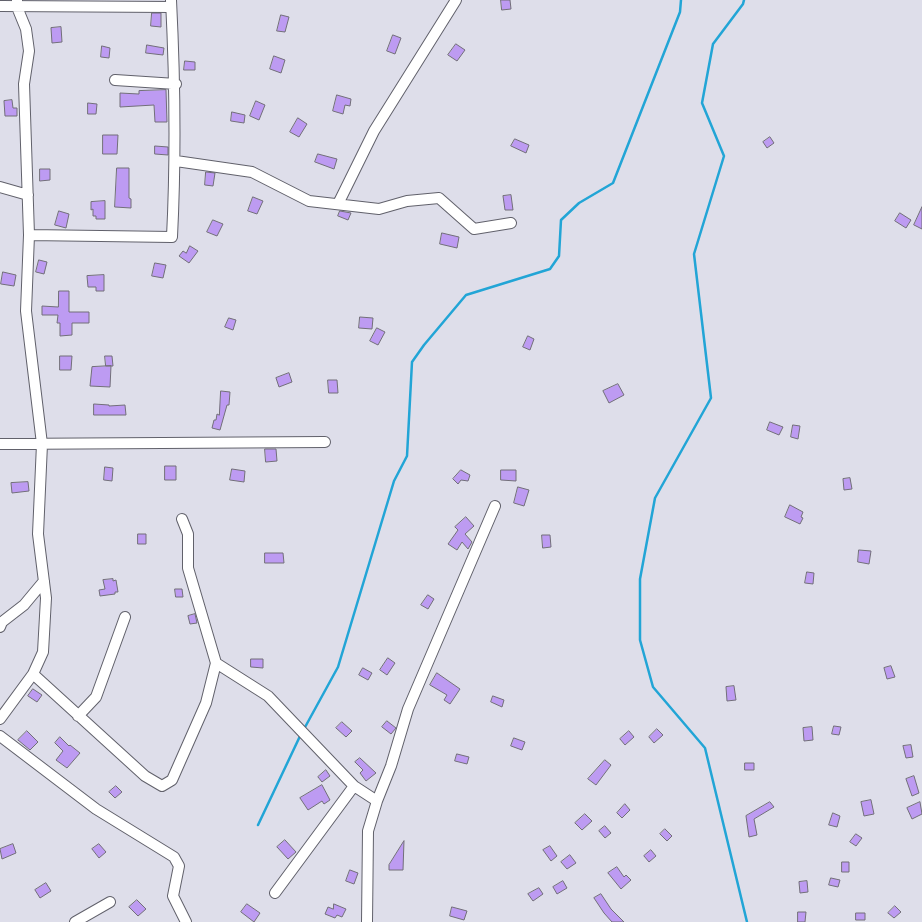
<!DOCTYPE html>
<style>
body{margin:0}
canvas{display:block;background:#dedeea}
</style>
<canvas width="922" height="922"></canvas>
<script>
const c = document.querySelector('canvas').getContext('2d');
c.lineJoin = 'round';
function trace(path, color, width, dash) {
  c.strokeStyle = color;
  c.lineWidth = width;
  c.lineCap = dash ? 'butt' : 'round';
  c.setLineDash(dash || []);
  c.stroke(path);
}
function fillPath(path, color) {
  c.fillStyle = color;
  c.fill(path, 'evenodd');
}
const stream = new Path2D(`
 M744 0 743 4 713 44 702 103 724 156 694 254 711 398 655 498 640 579V640L653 687 705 748 747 922
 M304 729 338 667 394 481 407 456 412 362 424 345 466 295 550 269 559 256 561 220 579 203 613 183 680 12 681 0
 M258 825 301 734`);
const building = new Path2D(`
 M501 0H510L511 9 502 10Z
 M152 13H161V27L151 26Z
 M281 15 289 17 285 32 277 31Z
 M61 27 62 42 52 43 51 28Z
 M393 35 401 38 395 54 387 51Z
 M456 44 465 50 457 61 448 55Z
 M147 45 164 48 163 55 146 53Z
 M102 46 110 48 109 58 101 57Z
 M274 56 285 60 281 73 270 69Z
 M185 61 195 62V70H184Z
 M166 90 167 122H155L154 105 120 107V93L139 94V91Z
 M337 95 351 99 350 106 345 105 343 114 333 111Z
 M12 100 13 108H17V116H5L4 101Z
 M256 101 265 105 259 120 250 116Z
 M88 103 97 104 96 114H88Z
 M232 112 245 115 244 123 231 121Z
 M298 118 307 124 299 137 290 132Z
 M103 135H118L117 154H103Z
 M770 137 774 143 767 148 763 142Z
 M515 139 529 145 526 153 511 146Z
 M155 146 168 147V155L155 154Z
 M318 154 337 159 334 169 315 162Z
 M117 168H129V198L131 199V208L115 207Z
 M40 169H50V180L40 181Z
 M206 172 215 173 213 186 205 185Z
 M511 195 513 210H505L503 196Z
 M253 197 263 201 257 214 248 211Z
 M105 201V219H96V216H93V209L91 210V202Z
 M922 207V229L914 225Z
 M59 211 69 214 66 228 55 225Z
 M340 211 351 213 348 220 338 216Z
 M900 213 911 220 906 228 895 221Z
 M213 220 223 224 217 236 207 232Z
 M442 233 459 237 457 248 440 244Z
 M190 246 198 251 189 263 179 256 183 251 186 253Z
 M39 260 47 262 44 274 36 272Z
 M155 263 166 265 163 278 152 276Z
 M3 272 16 275 14 286 1 284Z
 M104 275V291H96V287H88L87 276Z
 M59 291H69V312H89V323H72V335L60 336V323H57L58 315H42V306L58 307Z
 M360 317 373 318 372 329 359 328Z
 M229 318 236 320 233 330 225 327Z
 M377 328 385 332 378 345 370 341Z
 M528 336 534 339 530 350 523 347Z
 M60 356H72L71 370H60Z
 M105 356H112L113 366H106Z
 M111 366 110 387 90 386 92 367Z
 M289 373 292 382 279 387 276 378Z
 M328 380H337L338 393H329Z
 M618 384 624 395 609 403 603 391Z
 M221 391 230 392 229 405H227L220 430 212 428 214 420H216L217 414 219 415Z
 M94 404 109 405V406L125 405 126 415H94Z
 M770 422 783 427 779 435 767 430Z
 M793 425 800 426 798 439 791 437Z
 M265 449H276L277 461 266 462Z
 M165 466H176V480H165Z
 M105 467 113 468 112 481 104 480Z
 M232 469 245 471 244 482 230 480Z
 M461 470 470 475 468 481 461 480 458 484 453 479Z
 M501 470H516V481L501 480Z
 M850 478 852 489 844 490 843 479Z
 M28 482 29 491 12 493 11 483Z
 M518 487 529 490 524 506 514 503Z
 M790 505 803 512 801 517 803 518 800 524 785 517Z
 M466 517 474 526 465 534 472 542 468 549 462 542 457 550 448 544 458 530 455 527Z
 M138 534H146V544H138Z
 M542 535H550L551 547 543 548Z
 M859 550 871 551 869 564 858 562Z
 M265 553H283L284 563H265Z
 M807 572 814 573 813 584 805 583Z
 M113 579V581L116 580 118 592H115V594L100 596 99 590 105 589 103 580Z
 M175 589H182L183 597H176Z
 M428 595 434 599 428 609 421 605Z
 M195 614 197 623 190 624 188 616Z
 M388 658 395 663 387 675 380 670Z
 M251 659H263V668L251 667Z
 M891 666 895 677 887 679 884 668Z
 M363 668 372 673 368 680 359 675Z
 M437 673 460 689 450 704 444 700 447 695 430 685Z
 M734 686 736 700 727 701 726 687Z
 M33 689 42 695 37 702 28 696Z
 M493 696 504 700 502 707 491 702Z
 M387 721 396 728 391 734 382 727Z
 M342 722 352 731 346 737 336 728Z
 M834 726 841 727 839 735 832 734Z
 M812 727 813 740 804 741 803 728Z
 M657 729 663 735 654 743 649 737Z
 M27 731 38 742 30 750 18 740Z
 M629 731 634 737 625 745 620 739Z
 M60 737 69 746 70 745 80 753 67 768 56 760 63 751 55 743Z
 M514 738 525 742 522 750 511 746Z
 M911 745 913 757 906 758 903 746Z
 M457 754 469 757 467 764 455 761Z
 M360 758 376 773 366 781 360 773 363 770 355 762Z
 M605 760 611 765 596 785 588 779Z
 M745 763H754V770H745Z
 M326 770 330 776 322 782 318 777Z
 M914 776 919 793 912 796 906 779Z
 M322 785 330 800 324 804 322 801 308 810 300 798Z
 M116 786 122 792 115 798 109 792Z
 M871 800 874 814 864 816 861 802Z
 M770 802 774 807 754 819 757 835 749 837 746 816Z
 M920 802 922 814 912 819 907 808Z
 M625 804 630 810 622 818 617 813Z
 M833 813 840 816 837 827 829 825Z
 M585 814 592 821 582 830 575 823Z
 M605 826 611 833 605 838 599 831Z
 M665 829 672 836 667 841 660 834Z
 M856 834 862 838 856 846 850 842Z
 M285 840 296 852 288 859 277 847Z
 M404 841 403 870H389V865Z
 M13 844 16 853 2 859 0 849Z
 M99 844 106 852 99 858 92 849Z
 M550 846 557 856 551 861 543 850Z
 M651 850 656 856 649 862 644 856Z
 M570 855 576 863 567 869 561 862Z
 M842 862H849V872H842Z
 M617 867 624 877 626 875 631 880 621 889 608 873Z
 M350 870 358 873 354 884 346 881Z
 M831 878 840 880 838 887 829 885Z
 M563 881 567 888 557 894 553 887Z
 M807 881 808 892 800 893 799 882Z
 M46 883 51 891 40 898 35 890Z
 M539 888 543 894 533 901 528 894Z
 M601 894 611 909 624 922H612L604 913 594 898Z
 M137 900 146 909 138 916 129 907Z
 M247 904 260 913 254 922 241 912Z
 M334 904 346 909 342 917 337 915 335 918 325 914 328 907 333 909Z
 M895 906 901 912 894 918 888 913Z
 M452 907 467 911 464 920 450 916Z
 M798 912H806L805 922H798Z
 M856 913H865V920H856Z`);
const minor = new Path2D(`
 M0 6 171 7
 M115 80 176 84
 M176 161 252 172 309 201 379 209 407 201 439 198 474 229 511 223
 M0 187 28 195
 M338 204 374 131 456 0
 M29 235 172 237C176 157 175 79 171 0
 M0 444 325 442
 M182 519 188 534V568L216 663 268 696 354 786 377 801
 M0 627 2 622 24 605 44 581
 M33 674 145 776 162 786 172 780 206 703 216 663
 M78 716 96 697 125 617
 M0 719 33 674 43 652 46 598 38 534 42 444 26 311 29 235 24 84 29 51 26 29 17 7V0
 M0 736 96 809 174 857 179 866 173 896 186 922
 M275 893 354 786
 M75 922 110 902
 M367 922 368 831 377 801 391 766 408 709 495 506`);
trace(stream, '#22a5d6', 2.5);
fillPath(building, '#bd9bf2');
trace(building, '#726f79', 1);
trace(minor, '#61616b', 12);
trace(minor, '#fff', 10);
</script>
